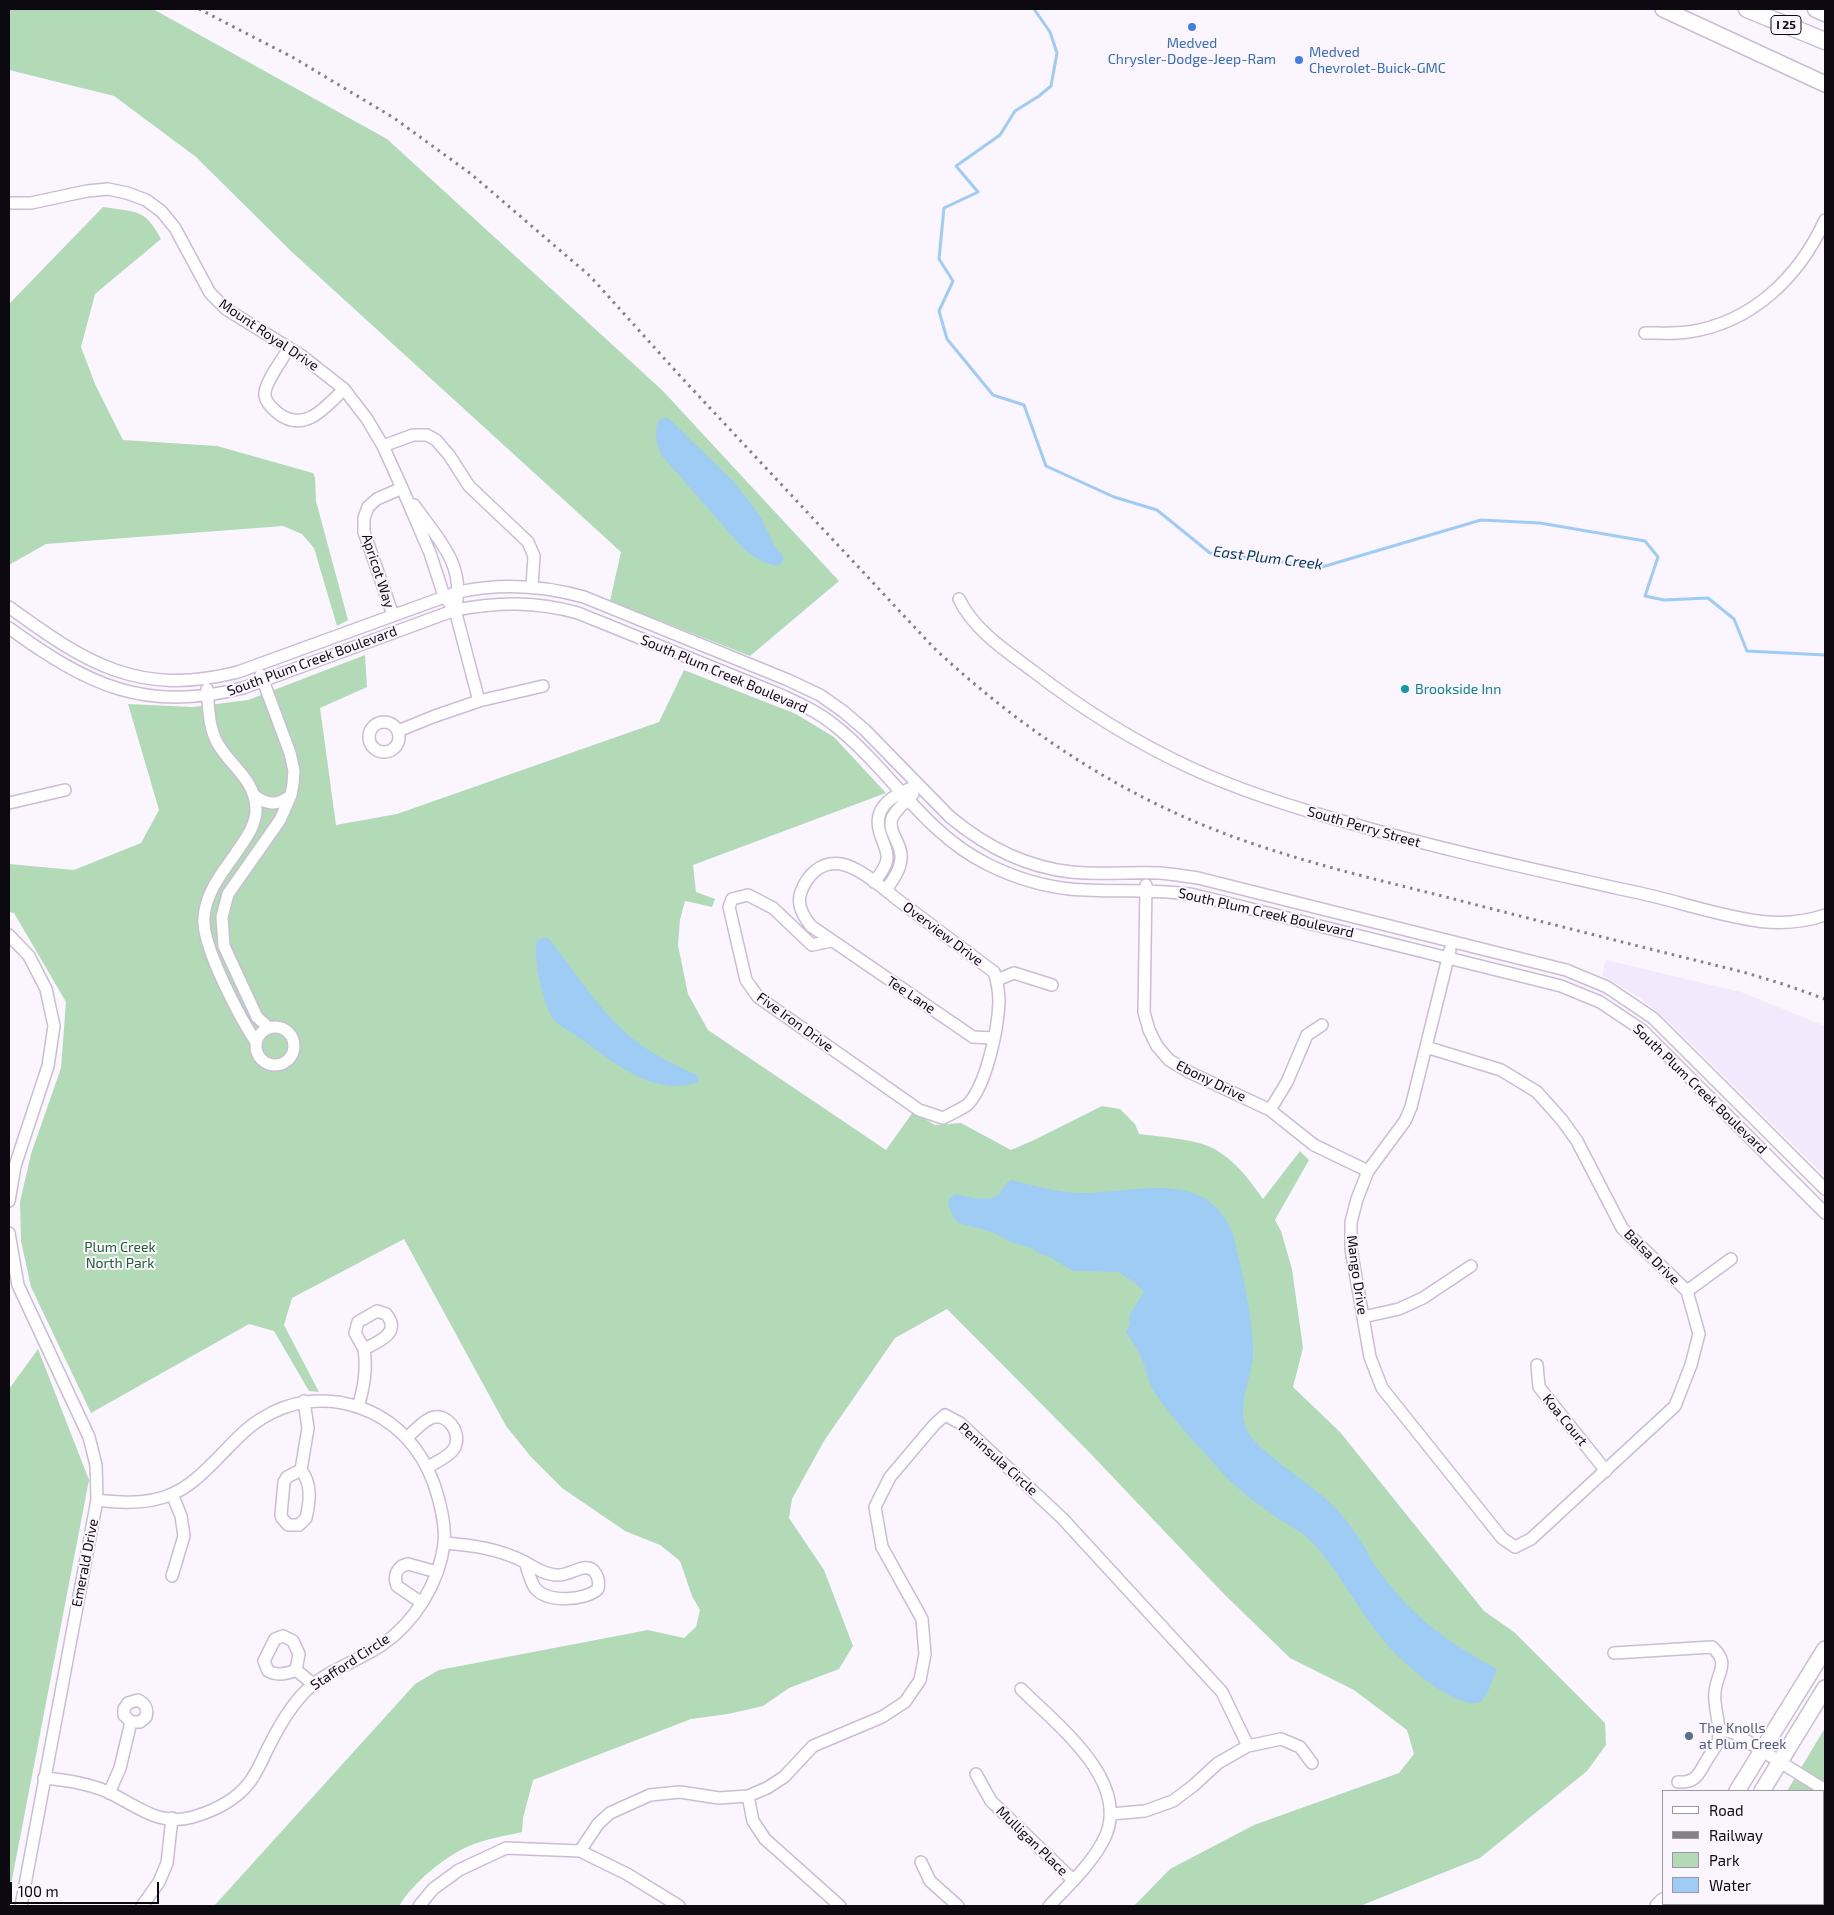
<!DOCTYPE html>
<style>
body{margin:0}
#map{position:relative;width:1834px;height:1915px;overflow:hidden;background:#fbf5ff;font-family:"Exo 2",sans-serif}
canvas{display:block}
.frame{position:absolute;inset:0;border:10px solid #0d0911;pointer-events:none}
.legend{position:absolute;left:1662px;top:1790px;width:162px;height:115px;box-sizing:border-box;background:#fbf5ff;border:1px solid #9c97a0;margin:0;padding:6px 9px;list-style:none;font-size:15px;color:#0d0911}
.legend li{display:flex;align-items:center;gap:10px;height:25px}
.legend b{width:25px;border:1px solid #9c97a0}
.scale{position:absolute;left:10px;top:1882px;width:149px;height:22px;box-sizing:border-box;border:2px solid #0d0911;border-top:0;padding-left:6px;font-size:15px;line-height:18px;white-space:nowrap;color:#0d0911;-webkit-text-stroke:4px #fbf5ff;paint-order:stroke}
</style>
<div id="map">
<canvas width="1834" height="1915"></canvas>
<div class="frame"></div>
<ul class="legend">
<li><b style="height:6px;background:#fff"></b>Road</li>
<li><b style="height:6px;background:#847f88"></b>Railway</li>
<li><b style="height:14px;background:#b2dab7"></b>Park</li>
<li><b style="height:14px;background:#9eccf5"></b>Water</li>
</ul>
<div class="scale">100 m</div>
</div>
<script>
const c = document.querySelector('canvas').getContext('2d');
c.lineJoin = 'round';
function fillPath(path, color) {
  c.fillStyle = color;
  c.fill(path, 'evenodd');
}
function trace(path, color, width, dash) {
  c.strokeStyle = color;
  c.lineWidth = width;
  c.lineCap = dash ? 'butt' : 'round';
  c.setLineDash(dash || []);
  c.stroke(path);
}
function write(font, color, halo, rows, align = 'center') {
  c.font = font + ' "Exo 2",sans-serif';
  c.lineWidth = 4;
  c.setLineDash([]);
  c.textBaseline = 'middle';
  c.strokeStyle = halo;
  c.fillStyle = color;
  for (const [text, x, y, turn = 0] of rows) {
    c.save();
    c.translate(x, y);
    c.rotate((+turn || 0) * Math.PI / 180);
    c.textAlign = isNaN(turn) ? turn : align;
    if (halo) c.strokeText(text, 0, 0);
    c.fillText(text, 0, 0);
    c.restore();
  }
}
const built = new Path2D(`
 M1606 960 1741 992 1825 1026V1176L1668 1021 1639 997 1602 975Z`);
const green = new Path2D(`
 M9 9H153L387 139 662 390 839 581 750 656 610 601 621 552 293 253 196 157 114 96 9 70Z
 M103 207C135 212 145 208 161 239L95 294 81 347 95 384 123 440 217 446 313 473 315 477 316 501 348 620 337 626 314 548 302 534 283 526 46 544 9 565V304Z
 M365 655 367 687 320 708 336 825 397 814 659 722 684 670 796 714 834 737 886 793 693 865 696 892 715 899 712 907 685 901 680 920 678 945 688 994 708 1030 886 1150 913 1112 935 1125 961 1123 1011 1150 1032 1141 1102 1106 1120 1109 1135 1124 1139 1134C1161 1137 1187 1138 1208 1146 1232 1156 1249 1179 1263 1199L1300 1151 1309 1160 1275 1220 1281 1231 1292 1269 1303 1348 1293 1387 1340 1432 1484 1611 1514 1632 1605 1723 1606 1745 1587 1771 1480 1858 1360 1906H1134L1170 1869 1254 1825 1399 1773 1414 1754 1407 1730 1354 1690 1290 1658 1224 1594 1089 1452 947 1309 895 1338 824 1441 792 1499 789 1518 824 1570 853 1646 839 1669 789 1688 763 1706 728 1714 691 1719 533 1780 523 1818 522 1832C505 1836 485 1839 469 1846 444 1857 413 1883 399 1906H214L415 1684 439 1670 648 1630 684 1638 696 1627 700 1610 692 1596 680 1561 660 1545 625 1531 562 1488 531 1457 506 1426 404 1239 292 1298 284 1325 319 1392 309 1391 274 1331 249 1324 91 1413 31 1287 21 1241 20 1202 31 1154 61 1068 66 1002 14 913 9 912V864L74 870 141 843 159 810 128 704 193 707 248 700Z
 M38 1349 89 1480 9 1895V1389Z
 M1825 1728V1906H1701L1703 1904H1823V1791H1787Z`);
const water = new Path2D(`
 M667 417 732 480 749 501 760 516 774 545 783 556V561L778 566C764 564 751 556 741 546L662 456C657 445 649 420 667 417Z
 M544 937 548 938C574 970 596 1006 627 1034 648 1052 672 1064 697 1075L699 1079 698 1082C655 1098 613 1062 581 1039 572 1032 560 1027 553 1019 544 1007 532 955 537 941Z
 M1012 1180C1035 1186 1056 1192 1080 1193 1135 1194 1206 1166 1233 1234 1242 1272 1252 1310 1253 1349 1254 1375 1236 1403 1246 1428 1253 1449 1310 1483 1328 1501 1342 1514 1353 1528 1363 1545 1368 1552 1371 1561 1377 1568 1412 1617 1445 1641 1497 1669 1493 1676 1487 1699 1480 1702 1457 1712 1398 1659 1384 1641 1358 1610 1340 1573 1313 1543 1303 1532 1291 1527 1279 1519 1265 1509 1250 1499 1237 1487 1227 1479 1219 1469 1211 1460 1192 1439 1171 1417 1155 1393 1148 1382 1147 1372 1143 1361 1139 1351 1131 1341 1126 1331L1130 1325 1129 1316 1144 1292 1136 1284 1119 1272 1073 1271 1048 1256 1040 1254 1032 1248 1013 1243 992 1232 959 1223 954 1218 948 1204 949 1198 956 1194C967 1197 991 1203 999 1194 1004 1189 1005 1182 1012 1180Z`);
const stream = new Path2D(`
 M1034 9 1050 32 1057 53 1051 86 1039 96 1015 111 1000 135 956 166 978 192 944 208 939 259 953 281 939 311 947 339 993 395 1024 405 1046 466 1114 497 1157 510 1210 553 1322 567 1481 520 1540 523 1645 541 1658 557 1645 596 1664 600 1708 598 1734 619 1747 651 1825 655`);
const minor = new Path2D(`
 M9 203H31L87 191 108 189 127 193 146 200 161 211 175 228 210 293 226 309 302 356 344 389 367 419 383 446 402 488 430 553 444 596 455 610 479 701
 M1645 333C1659 333 1674 334 1688 332 1752 323 1799 277 1825 220
 M289 348C283 359 263 384 265 396 266 403 274 410 279 414 305 433 326 407 344 389
 M383 446 413 435H427L436 440 449 455 469 486 528 542 534 556 532 587
 M414 505C437 538 467 565 455 610
 M959 599C974 630 1006 651 1033 671 1082 709 1135 742 1191 768 1243 792 1298 809 1353 824 1440 849 1528 868 1616 888 1641 893 1666 899 1690 906 1736 918 1779 931 1825 915
 M9 607C87 664 139 697 238 672L458 592C500 583 542 585 584 597L788 680 820 695 844 712 865 730 950 817C985 846 1025 867 1071 872 1100 875 1130 872 1160 873 1172 874 1185 876 1198 878L1566 970 1607 987 1653 1018 1825 1189
 M393 615 364 532V518L368 507 377 499 402 488
 M9 628C88 685 144 713 243 688L455 610C498 602 535 601 578 613L781 695C800 704 818 712 834 725 888 767 924 833 987 864 1013 877 1041 886 1070 889 1112 893 1153 888 1195 895L1561 986 1600 1002 1642 1030 1825 1213
 M261 675 290 753 294 771 293 784 291 795 280 820 228 894 222 917 224 946 257 1017 269 1028
 M207 689C209 707 208 727 218 744 232 768 254 778 256 808 257 826 243 842 234 856 221 874 206 893 204 917 201 945 240 1018 256 1042
 M369 737a15 15 0 1 1 30 0a15 15 0 1 1-30 0Z
 M398 731 435 716 479 701 543 686
 M254 795C267 805 277 806 290 796
 M9 803 65 790
 M874 882C879 876 886 867 887 859 888 850 882 841 880 833 871 805 897 793 919 785
 M1146 885 1144 1012 1149 1030 1157 1046 1169 1060 1189 1072 1270 1110 1314 1145 1368 1171
 M886 890C892 881 900 871 901 859 903 844 887 832 892 818 896 809 907 801 913 794
 M9 935 29 956 46 989 54 1026 48 1066 15 1166 9 1201
 M831 941 812 945 773 908 748 895 732 899 729 907 746 980 758 997 919 1110 943 1118C950 1114 960 1110 967 1105 986 1087 998 1029 999 1002 999 992 997 981 994 972 963 949 933 926 902 903 886 891 860 867 841 864 821 861 807 875 801 892 796 905 804 917 811 926L973 1037 994 1038
 M997 980 1014 973 1052 985
 M256 1046a19 19 0 1 1 38 0a19 19 0 1 1-38 0Z
 M1426 1047 1501 1070 1537 1092 1562 1120 1577 1141 1622 1228 1687 1291 1699 1334 1691 1365 1675 1406 1531 1539 1515 1547 1502 1538 1382 1388 1370 1357 1351 1249V1222L1357 1199 1368 1171 1405 1121 1411 1107 1450 950
 M1270 1110 1287 1082 1307 1035 1322 1025
 M9 1233 18 1285 89 1437 96 1465 97 1500 21 1906
 M1687 1291 1731 1259
 M1363 1317 1399 1309 1423 1298 1471 1266
 M1537 1365 1539 1387 1606 1471
 M358 1407C364 1387 367 1370 364 1349 378 1342 402 1333 386 1314L377 1311 358 1322 355 1333 364 1349
 M407 1438C414 1431 422 1422 431 1418 448 1411 464 1436 453 1450 448 1457 436 1462 428 1467
 M301 1470C312 1484 310 1501 306 1518L299 1525H288L282 1518 281 1515 284 1482 287 1477 301 1470 308 1428 304 1401
 M444 1543C473 1545 499 1549 525 1562 528 1570 530 1581 535 1588 547 1603 585 1601 598 1589 599 1584 599 1579 596 1574 588 1559 570 1576 558 1575 546 1575 535 1568 525 1562
 M172 1576 184 1536 181 1516 172 1494
 M422 1603 397 1586C393 1576 397 1566 408 1564L437 1572
 M1614 1653 1712 1647C1731 1664 1717 1671 1715 1692 1713 1708 1722 1726 1718 1742 1716 1747 1711 1753 1708 1758 1699 1772 1698 1783 1678 1782
 M296 1670C287 1674 277 1676 268 1671L264 1661 275 1639 283 1636 293 1641 299 1654 296 1670 313 1684
 M1021 1689C1055 1723 1129 1779 1106 1835 1094 1862 1069 1885 1049 1906
 M1718 1729 1734 1733 1825 1790
 M976 1774 991 1801 1073 1880
 M44 1778C66 1780 88 1783 108 1792 136 1805 158 1827 193 1817 213 1811 236 1800 249 1783 256 1774 261 1763 266 1752 276 1732 286 1713 301 1696 323 1671 355 1663 382 1645 415 1622 439 1583 444 1544 446 1525 440 1502 434 1484 421 1448 395 1419 358 1407 326 1396 290 1400 261 1419 244 1429 230 1446 216 1460 203 1473 189 1487 172 1494 151 1504 120 1503 97 1500
 M109 1793 120 1768 131 1722H140L146 1717C148 1709 146 1704 138 1700L128 1703 124 1709V1715L131 1722
 M748 1796 753 1821 765 1839 840 1906
 M1111 1814 1145 1811 1173 1801 1193 1786 1218 1763 1248 1746 1281 1739 1300 1747 1312 1763
 M580 1851 598 1824 610 1813 650 1795 680 1792 719 1798 748 1796 767 1788 784 1777 813 1746 882 1717 905 1702 920 1680 925 1654 922 1619 882 1547 875 1507 890 1477 934 1425 945 1415 960 1423 1062 1518 1222 1692 1248 1746
 M921 1862 930 1881 958 1906
 M142 1906 159 1882 167 1863 172 1818
 M419 1906 433 1889 459 1870 506 1848 580 1851 627 1874 679 1906`);
const major = new Path2D(`
 M1663 9 1825 84
 M1737 1791 1825 1649
 M1762 1791 1825 1688
 M1658 1906 1663 1901
 M1685 1906 1687 1904`);
const highway = new Path2D(`
 M1747 9 1825 41
 M1816 9 1825 13`);
const rail = new Path2D(`
 M199 9 294 58 394 118 471 174 590 276 681 377 934 648C1010 719 1096 779 1191 820 1270 854 1354 874 1438 895 1539 921 1641 947 1743 972L1783 984 1825 999`);
const markers = [
 [1192,27,5,"#3f7fe0"],
 [1299,60,5,"#3f7fe0"],
 [1405,689,5,"#0f9aa8"],
 [1689,1736,5,"#5c6f8a"]
];
const shields = [
 [1786,25,30]
];
const shieldNames = [
 ["I 25",1786,25]
];
const shopNames = [
 ["Medved",1192,43],
 ["Chrysler-Dodge-Jeep-Ram",1192,59],
 ["Medved",1309,52,"left"],
 ["Chevrolet-Buick-GMC",1309,68,"left"]
];
const streetNames = [
 ["Mount Royal Drive",269,335,34],
 ["Apricot Way",378,571,72],
 ["South Plum Creek Boulevard",312,661,-20],
 ["South Plum Creek Boulevard",724,674,23],
 ["South Perry Street",1364,827,16],
 ["South Plum Creek Boulevard",1266,913,13],
 ["Overview Drive",943,934,37],
 ["Tee Lane",911,995,34],
 ["Five Iron Drive",795,1022,36],
 ["Ebony Drive",1211,1081,26],
 ["South Plum Creek Boulevard",1700,1089,44],
 ["Balsa Drive",1652,1257,45],
 ["Mango Drive",1357,1275,82],
 ["Koa Court",1565,1420,51],
 ["Peninsula Circle",998,1459,42],
 ["Emerald Drive",85,1563,-79],
 ["Stafford Circle",350,1662,-33],
 ["Mulligan Place",1032,1841,44]
];
const cultureNames = [
 ["Brookside Inn",1415,689]
];
const parkNames = [
 ["Plum Creek",120,1247],
 ["North Park",120,1263]
];
const serviceNames = [
 ["The Knolls",1699,1728],
 ["at Plum Creek",1699,1744]
];
const waterNames = [
 ["East Plum Creek",1268,558,7]
];
fillPath(built, '#f3e9fc');
fillPath(green, '#b2dab7');
fillPath(water, '#9eccf5');
trace(stream, '#9eccf5', 3);
trace(minor, '#cabdd4', 14);
trace(major, '#cabdd4', 18);
trace(highway, '#cabdd4', 19);
trace(minor, '#fff', 11);
trace(major, '#fff', 15);
trace(highway, '#fff', 16);
trace(rail, '#847f88', 3, [2.5, 5]);
for (const [x, y, r, color] of markers) {
  const dot = new Path2D();
  dot.arc(x, y, r, 0, 2 * Math.PI);
  c.fillStyle = color;
  c.fill(dot);
  trace(dot, '#fbf5ff', 2);
}
for (const [x, y, w] of shields) {
  const box = new Path2D();
  box.roundRect(x - w / 2, y - 9.5, w, 19, 4);
  c.fillStyle = '#fbf5ff';
  c.fill(box);
  trace(box, '#0d0911', 1);
}
write('bold 12px', '#0d0911', null, shieldNames);
write('14px', '#366cbe', '#fbf5ff', shopNames);
write('14px', '#0d0911', '#fbf5ff', streetNames);
write('14px', '#0d838f', '#fbf5ff', cultureNames, 'left');
write('14px', '#1c612f', '#fbf5ff', parkNames);
write('14px', '#4e5e75', '#fbf5ff', serviceNames, 'left');
write('italic 15px', '#00355b', '#fbf5ff', waterNames);
</script>
